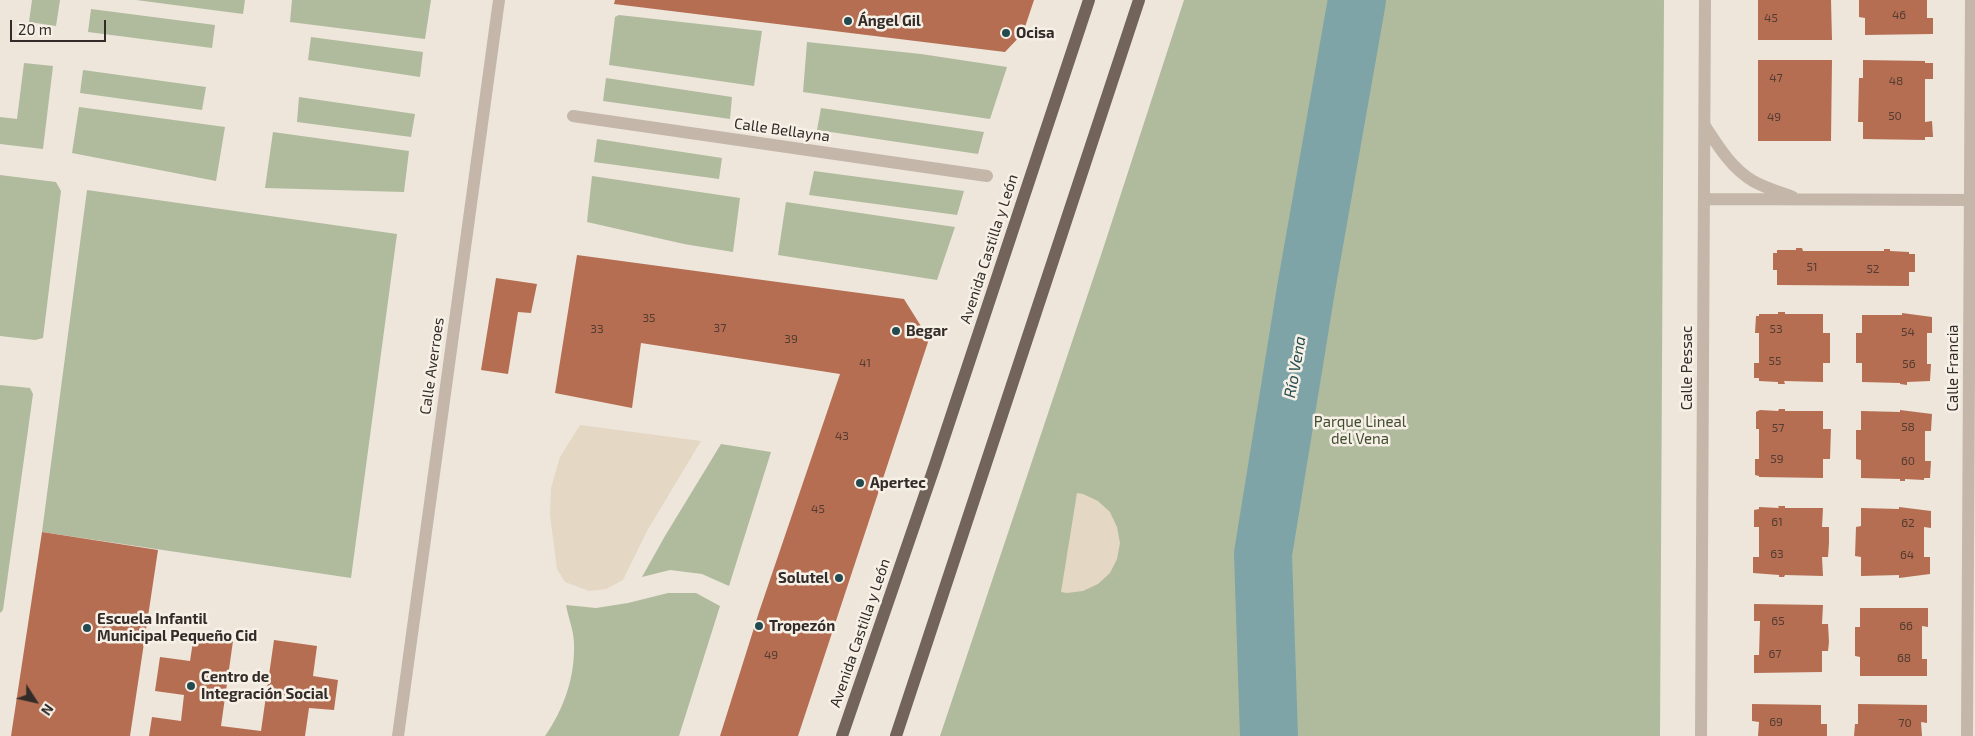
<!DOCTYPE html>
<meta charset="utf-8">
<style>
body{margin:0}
#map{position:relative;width:1975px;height:736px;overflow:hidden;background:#eee6db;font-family:"Exo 2",sans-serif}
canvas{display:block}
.north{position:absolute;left:10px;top:676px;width:50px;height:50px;-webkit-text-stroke:4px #f6f0e7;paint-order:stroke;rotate:125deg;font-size:14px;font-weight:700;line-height:20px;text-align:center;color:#322b28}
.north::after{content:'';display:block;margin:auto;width:18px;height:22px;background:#322b28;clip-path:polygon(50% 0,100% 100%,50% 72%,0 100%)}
.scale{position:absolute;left:10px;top:20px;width:96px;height:22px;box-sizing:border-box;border:2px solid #322b28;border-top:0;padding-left:6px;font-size:15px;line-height:18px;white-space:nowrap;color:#322b28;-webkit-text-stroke:4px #f6f0e7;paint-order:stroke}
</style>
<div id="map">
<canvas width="1975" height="736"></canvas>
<div class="north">N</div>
<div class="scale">20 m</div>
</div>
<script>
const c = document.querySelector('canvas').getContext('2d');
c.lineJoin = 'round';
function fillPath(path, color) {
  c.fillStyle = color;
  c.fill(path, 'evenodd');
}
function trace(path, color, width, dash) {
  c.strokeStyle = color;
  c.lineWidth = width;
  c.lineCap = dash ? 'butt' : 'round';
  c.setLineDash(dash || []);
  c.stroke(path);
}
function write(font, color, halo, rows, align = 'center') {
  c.font = font + ' "Exo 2",sans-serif';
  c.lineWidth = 5;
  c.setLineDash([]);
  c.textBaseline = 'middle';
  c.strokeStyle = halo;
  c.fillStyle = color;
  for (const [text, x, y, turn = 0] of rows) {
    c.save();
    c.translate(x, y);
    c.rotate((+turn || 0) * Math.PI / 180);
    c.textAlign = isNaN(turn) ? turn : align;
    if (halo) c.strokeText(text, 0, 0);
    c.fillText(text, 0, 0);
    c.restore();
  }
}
const green = new Path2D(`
 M32 0H60L56 26 29 22Z
 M136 0H245L243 14Z
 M292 0H431L425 39 290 22Z
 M1184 0H1664L1660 736H940L1102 252Z
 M91 9 215 25 212 48 88 32Z
 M619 15 762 31 754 86 609 65 615 17Z
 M311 37 423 52 420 77 308 60Z
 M807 42 921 54 1007 67 990 119 803 92Z
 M24 63 53 66 43 149 0 144V117L17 119Z
 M83 70 206 87 202 110 80 93Z
 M606 78 732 97 730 119 603 101Z
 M299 97 415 114 411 137 297 122Z
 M79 107 225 127 216 181 72 153Z
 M821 108 984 132 978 154 817 130Z
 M273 132 409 151 404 192 265 188Z
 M597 139 722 158 719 179 594 162Z
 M814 171 964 191 957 215 809 195Z
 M0 175 56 182 61 191 43 338 35 340 0 336Z
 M592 176 740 198 733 252 684 244 587 222Z
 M87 190 397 234 351 578 42 532Z
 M786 202 955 227 937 280 778 255Z
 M0 385 30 388 33 394 3 610 0 613Z
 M721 444 771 452 729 586 702 574 670 570 642 577 665 536Z
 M668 593H696L720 606 679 736H545C564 709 575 677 574 644 574 631 568 617 566 605L596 608 628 603Z`);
const plaza = new Path2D(`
 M580 425 701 441 647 531 623 580 606 589 589 591 565 582 557 569 550 515 551 488 560 457Z
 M1077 493 1083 494 1098 501 1110 512 1117 527 1120 543 1117 559 1110 573 1098 584 1083 591 1067 593 1061 592Z`);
const river = new Path2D(`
 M1269 736 1263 554 1306 289 1357 0`);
const building = new Path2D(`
 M615 0H1034L1023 33 1005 52 614 4Z
 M1758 0H1831L1832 40H1758Z
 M1859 0H1927V18H1933V34L1865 35V18L1859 17Z
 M1758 60H1832L1831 141H1758Z
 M1863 60 1925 61V63H1933V79H1925V122L1932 121 1933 137H1925V140L1863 139V122H1858L1859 78H1863Z
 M1796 248H1802L1803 251H1884V249H1890V251L1909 252V254H1915V272H1909V286L1777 285V270H1773V253H1777V250H1796Z
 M577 255 904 299 929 339 798 736H720L759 612 840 374 641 343 632 408 555 393Z
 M496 278 537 284 531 313 518 312 508 374 481 370Z
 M1778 312H1785V314H1823V333H1830V363H1823V382L1784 381 1785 384H1778V382L1759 381V378H1754V363H1759V333H1755L1756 316H1759V314H1778Z
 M1902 313 1932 317V333H1927V364H1931L1930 381 1907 382V385L1900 384V383L1862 382V363H1856V333H1862V315H1902Z
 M1779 409H1785V411H1823V429H1831L1830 459H1823V478L1759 477V476L1755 475V459H1759V429H1756V412L1760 410 1778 411Z
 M1900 410 1932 414 1931 431H1925V461H1931L1930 478H1924V480L1905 479V481H1900V479L1861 478V460L1856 459V430H1861V411L1900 412Z
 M1778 506H1785V508H1823L1822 527H1829V543L1828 557H1822L1823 576 1785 575 1784 577H1779V575L1753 573V557H1759V527H1754V510L1759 509V507L1779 508Z
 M1899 507 1931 511V528L1924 527V557H1930V574L1899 578V575L1861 576V557L1855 556 1856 527 1861 526V508L1899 509Z
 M42 532 158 550 130 736H11Z
 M1754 604 1823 605 1822 624H1828L1829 642 1828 651H1822V672L1754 673V655H1759L1760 621H1754Z
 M1860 608H1928V627L1922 626V659H1927V676H1860V657L1855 656V627H1860Z
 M194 635 233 641 221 726 261 731 274 640 317 646 313 676 338 680 334 710 309 708 305 736H149L152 717 181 721 184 695 155 691 160 657 190 661Z
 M1752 704 1821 705V724H1827V736H1758L1759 722 1752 721Z
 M1858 704 1927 705V723L1921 722 1922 736H1854L1855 724H1858Z`);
const minor = new Path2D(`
 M573 116 987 176
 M1705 126C1718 146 1732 169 1753 181 1765 188 1780 192 1793 197
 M1704 199 1975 200
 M398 736 499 0
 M1701 736 1705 0
 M1967 736 1971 0`);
const major = new Path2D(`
 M842 736 935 465 1089 0
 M896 736 1139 0`);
const markers = [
 [848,21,5,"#234a4e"],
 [1006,33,5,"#234a4e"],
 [896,331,5,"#234a4e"],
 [860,483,5,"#234a4e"],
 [839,578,5,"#234a4e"],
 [759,626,5,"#234a4e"],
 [87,628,5,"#234a4e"],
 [191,686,5,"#234a4e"]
];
const numberNames = [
 ["46",1899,15],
 ["45",1771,18],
 ["47",1776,78],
 ["48",1896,81],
 ["50",1895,116],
 ["49",1774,117],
 ["51",1812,267],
 ["52",1873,269],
 ["35",649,318],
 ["37",720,328],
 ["33",597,329],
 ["53",1776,329],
 ["54",1908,332],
 ["39",791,339],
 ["55",1775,361],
 ["41",865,363],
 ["56",1909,364],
 ["58",1908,427],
 ["57",1778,428],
 ["43",842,436],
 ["59",1777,459],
 ["60",1908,461],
 ["45",818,509],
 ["61",1777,522],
 ["62",1908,523],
 ["63",1777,554],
 ["64",1907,555],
 ["65",1778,621],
 ["66",1906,626],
 ["67",1775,654],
 ["49",771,655],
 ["68",1904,658],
 ["69",1776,722],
 ["70",1905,723]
];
const poiNames = [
 ["Ángel Gil",858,21],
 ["Ocisa",1016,33],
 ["Begar",906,331],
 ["Apertec",870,483],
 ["Solutel",829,578,"right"],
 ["Escuela Infantil",97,619],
 ["Municipal Pequeño Cid",97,636],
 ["Tropezón",769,626],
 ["Centro de",201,677],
 ["Integración Social",201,694]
];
const streetNames = [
 ["Calle Bellayna",782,130,8],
 ["Avenida Castilla y León",989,249,-72],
 ["Calle Averroes",432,366,-82],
 ["Calle Pessac",1687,368,-90],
 ["Calle Francia",1953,368,-90],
 ["Avenida Castilla y León",860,633,-71]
];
const parkNames = [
 ["Parque Lineal",1360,422],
 ["del Vena",1360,439]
];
const waterNames = [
 ["Río Vena",1295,367,-80]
];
fillPath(green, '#b0bb9d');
fillPath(plaza, '#e4d7c4');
trace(river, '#7ea4a7', 58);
fillPath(building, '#b56e52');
trace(minor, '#c4b6a9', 12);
trace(major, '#72635b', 12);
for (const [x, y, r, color] of markers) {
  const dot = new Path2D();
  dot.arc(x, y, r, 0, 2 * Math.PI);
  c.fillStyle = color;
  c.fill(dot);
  trace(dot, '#f6f0e7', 2);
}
write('12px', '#533c32', null, numberNames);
write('bold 15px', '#322b28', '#f6f0e7', poiNames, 'left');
write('15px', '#322b28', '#f6f0e7', streetNames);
write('15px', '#414d2f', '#f6f0e7', parkNames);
write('italic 16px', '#234a4e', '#f6f0e7', waterNames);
</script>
